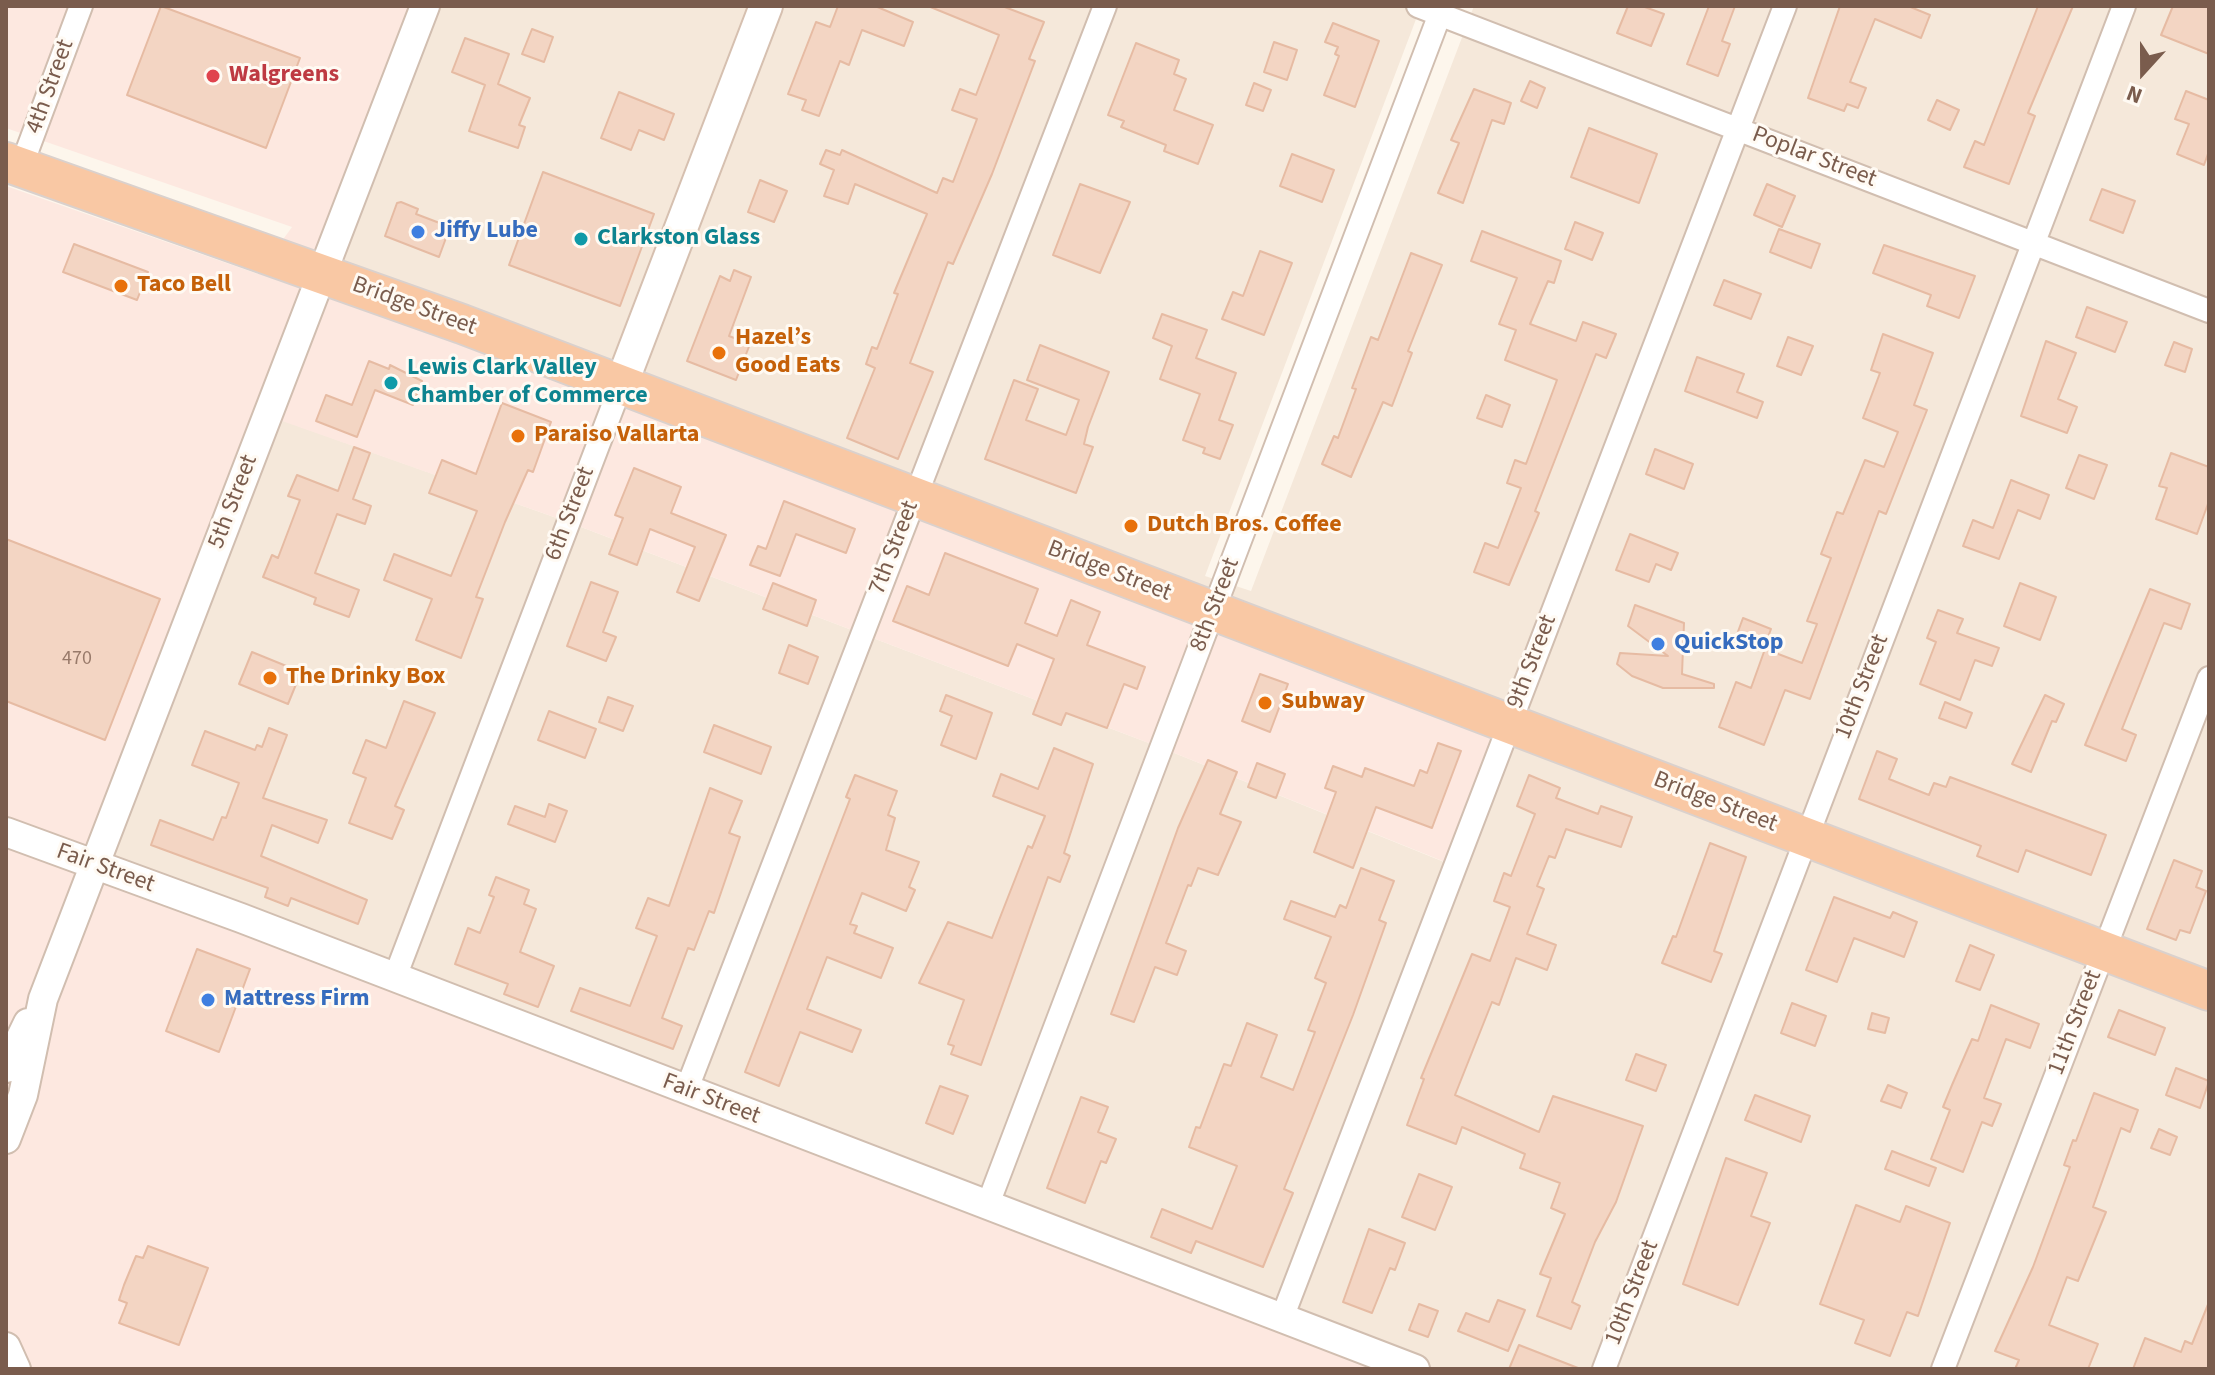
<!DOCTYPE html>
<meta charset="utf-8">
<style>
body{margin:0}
#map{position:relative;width:2215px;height:1375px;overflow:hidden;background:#fdf6ec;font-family:"Source Sans 3",sans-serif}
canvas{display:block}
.frame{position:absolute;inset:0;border:8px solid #7a5c4d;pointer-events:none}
.north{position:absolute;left:2103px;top:32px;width:80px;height:80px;-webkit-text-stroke:6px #fffaf3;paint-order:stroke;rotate:201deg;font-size:22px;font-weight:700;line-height:32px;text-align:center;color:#7a5c4d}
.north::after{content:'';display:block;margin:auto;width:28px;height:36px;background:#7a5c4d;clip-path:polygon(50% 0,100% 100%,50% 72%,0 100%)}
</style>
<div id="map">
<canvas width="2215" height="1375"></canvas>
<div class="frame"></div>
<div class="north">N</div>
</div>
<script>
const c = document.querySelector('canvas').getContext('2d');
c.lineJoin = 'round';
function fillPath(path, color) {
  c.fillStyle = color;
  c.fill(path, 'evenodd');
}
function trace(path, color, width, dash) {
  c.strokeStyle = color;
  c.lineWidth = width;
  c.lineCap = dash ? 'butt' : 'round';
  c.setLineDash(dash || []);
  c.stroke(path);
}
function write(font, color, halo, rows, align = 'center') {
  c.font = font + ' "Source Sans 3",sans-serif';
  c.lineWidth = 6;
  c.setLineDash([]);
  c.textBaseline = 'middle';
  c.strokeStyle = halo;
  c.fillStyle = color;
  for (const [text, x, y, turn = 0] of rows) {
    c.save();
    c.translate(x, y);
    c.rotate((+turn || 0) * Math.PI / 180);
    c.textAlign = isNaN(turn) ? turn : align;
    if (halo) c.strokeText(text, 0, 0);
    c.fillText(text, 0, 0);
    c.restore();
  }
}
const residential = new Path2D(`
 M425 6H1421L1205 576 1251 591 1474 6H2209V1369H1415L93 866 267 415 568 522 1162 748 1454 866 323 273Z`);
const commercial = new Path2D(`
 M6 6H425L323 272 1509 724 1455 866 1162 748 568 522 268 416 94 865 1415 1369H6V186L258 274 292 227 6 128Z`);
const building = new Path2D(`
 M161 6 300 58 266 148 127 95Z
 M838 6H875L913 22 904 46 862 30 849 65 840 61 819 116 802 110 806 100 788 94 816 22 830 27Z
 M928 6H1002L1044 22 1029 59 1035 61 992 174 953 264 948 262 910 363 933 372 898 459 847 438 875 368 866 364 872 347 877 349 898 294 894 293 927 214 855 184 848 204 824 196 834 170 820 164 826 150 840 155 842 150 937 193 943 178 953 182 977 119 952 110 960 89 976 95 999 35Z
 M1628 6H1642L1664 14 1651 46 1617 33Z
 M1709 6H1735L1722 41 1730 44 1718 76 1687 64Z
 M1840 6H1908L1930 15 1921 38 1875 19 1850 82 1866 88 1858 108 1847 104 1844 111 1808 98Z
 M2038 6H2073L2028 113 2035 116 2009 184 1964 167 1975 141 1984 145Z
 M2173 6H2209V54L2161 35Z
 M1333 23 1379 41 1355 107 1324 95 1339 56 1335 54 1338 47 1325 42Z
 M532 29 553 37 544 62 522 54Z
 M465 38 509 54 498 84 530 98 519 125 525 127 518 148 469 131 485 85 452 72Z
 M1274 42 1297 50 1287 80 1264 72Z
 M1136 43 1179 60 1174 74 1186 79 1174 110 1213 125 1198 164 1164 151 1166 145 1121 127 1124 121 1108 115Z
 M1530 81 1545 88 1537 108 1521 101Z
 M1254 83 1271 90 1263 111 1246 105Z
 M1474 89 1511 103 1504 124 1492 120 1463 203 1438 193 1459 143 1451 140Z
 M2186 91 2209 100V151L2204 165 2177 154 2189 124 2175 119Z
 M619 92 674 114 664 140 639 130 631 150 601 138Z
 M1937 100 1959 110 1950 130 1928 120Z
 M1589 128 1657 154 1639 203 1571 177Z
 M1292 154 1334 170 1322 202 1280 186Z
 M543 172 654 214 620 306 509 265Z
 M760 180 787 191 774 222 748 212Z
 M1080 184 1130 202 1100 273 1053 255Z
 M1767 184 1795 196 1782 227 1754 215Z
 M2102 189 2135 201 2123 233 2090 220Z
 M401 202 418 209 416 214 450 227 439 257 385 236 397 203Z
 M1575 222 1603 233 1592 260 1565 249Z
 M1779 229 1820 244 1811 268 1770 252Z
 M1482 231 1561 261 1554 283 1548 281 1530 324 1576 341 1583 322 1616 334 1606 358 1596 354 1535 511 1539 513 1509 585 1474 572 1485 543 1498 548 1521 488 1507 483 1515 460 1526 464 1557 380 1505 360 1516 330 1499 324 1517 278 1471 261Z
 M74 244 148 272 137 300 63 272Z
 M1884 245 1975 276 1959 318 1927 306 1931 295 1873 273Z
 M1260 251 1292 263 1264 335 1222 319 1233 292 1243 296Z
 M1411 253 1442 265 1408 351 1412 353 1392 406 1383 402 1351 477 1322 464 1334 436 1338 438 1356 389 1352 388 1371 337 1378 340Z
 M734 270 751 277 729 336 750 344 736 380 687 361 720 276 730 281Z
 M1724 280 1761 294 1751 319 1714 305Z
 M2087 307 2127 322 2115 352 2076 337Z
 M1162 314 1207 330 1196 358 1236 373 1219 420 1233 425 1220 459 1203 453 1205 448 1183 440 1200 394 1160 379 1172 346 1153 338Z
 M1883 334 1933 353 1914 405 1927 410 1886 514 1879 511 1810 699 1785 690 1764 745 1719 727 1736 682 1751 688 1765 649 1802 663 1817 624 1807 621 1831 558 1821 554 1837 512 1843 514 1865 460 1884 467 1898 432 1863 418 1880 373 1871 370Z
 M1788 337 1813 346 1801 375 1777 366Z
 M2046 341 2076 353 2058 399 2077 407 2067 433 2021 416Z
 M2174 342 2192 349 2185 372 2165 365Z
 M1040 345 1109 372 1088 427 1084 444 1093 447 1076 493 985 459 1014 380 1038 389 1026 420 1066 435 1079 400 1027 380Z
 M1697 357 1744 374 1737 392 1763 402 1757 418 1685 391Z
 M369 361 389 369 390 365 422 381 413 405 375 390 357 437 316 421 326 395 352 405Z
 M1486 395 1510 405 1502 427 1477 418Z
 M502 403 551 422 533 472 528 470 505 522 476 597 483 599 461 658 416 640 432 599 384 580 394 554 451 576 477 511 429 493 442 460 476 474Z
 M354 447 370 453 353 499 371 506 365 524 337 514 315 573 359 590 349 617 314 604 316 598 263 577 272 555 278 558 300 500 288 496 297 475 338 491Z
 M1655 449 1693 464 1684 489 1646 474Z
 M2171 453 2209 467V501L2197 534 2156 519 2167 488 2159 486Z
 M2079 455 2107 465 2094 499 2066 488Z
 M634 468 681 487 671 513 726 535 699 601 677 592 695 547 650 529 637 565 609 554 623 518 615 515Z
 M2011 480 2049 495 2040 519 2018 510 1999 559 1963 546 1973 520 1993 528Z
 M784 501 855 529 846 553 796 534 780 576 750 565 758 546 766 549Z
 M1630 534 1678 553 1671 570 1656 564 1649 582 1616 570Z
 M6 539 160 599 105 740 6 701Z
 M945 553 1038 589 1025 623 1057 636 1071 600 1100 612 1087 645 1145 667 1137 689 1124 684 1107 728 1066 713 1061 725 1033 714 1054 659 1017 644 1008 666 893 621 907 586 929 595Z
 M591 582 618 592 603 632 616 637 606 661 567 646Z
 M773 583 816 600 807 626 763 609Z
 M2020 583 2056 597 2040 640 2004 626Z
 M2150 589 2190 604 2181 629 2164 623 2122 729 2136 735 2126 761 2085 745Z
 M1635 605 1684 623 1682 674 1714 684V688H1663L1632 676 1617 664 1620 653 1668 656 1628 626Z
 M1938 610 1963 619 1957 633 1999 648 1992 666 1975 660 1960 700 1920 684 1936 642 1927 638Z
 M1743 618 1771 629 1764 648 1736 637Z
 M789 645 818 657 808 684 779 673Z
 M252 652 301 672 288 704 239 684Z
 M1260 674 1288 684 1270 732 1242 721Z
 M946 695 992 713 976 759 941 745 952 716 940 711Z
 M2045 695 2064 704 2056 722 2052 721 2031 772 2012 764Z
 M608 697 633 706 623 731 599 722Z
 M404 701 435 713 395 806 404 810 392 839 349 823 366 778 353 773 366 740 386 748Z
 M1945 702 1972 713 1966 728 1939 718Z
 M549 711 596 729 585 758 538 740Z
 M714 725 771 747 761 774 704 752Z
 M269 728 287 735 263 798 327 820 318 843 272 825 261 856 367 900 358 924 291 898 288 906 265 897 268 888 151 845 160 820 213 840 222 817 226 818 239 783 192 765 205 731 255 750 257 745 262 747Z
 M1438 743 1461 751 1432 828 1376 807 1353 868 1314 852 1336 792 1325 788 1333 766 1362 777 1365 768 1414 786 1420 770 1427 773Z
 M1054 748 1093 764 1064 853 1070 856 1060 882 1048 877 981 1065 951 1054 954 1046 948 1044 964 1000 919 983 948 922 992 938 1028 846 1032 848 1045 816 993 796 1001 774 1038 789Z
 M1877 751 1897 759 1889 779 1929 795 1934 783 1946 787 1950 777 2106 835 2091 875 2026 850 2018 872 1977 856 1981 846 1859 799Z
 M1208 760 1237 772 1220 814 1241 822 1218 875 1198 868 1191 886 1188 885 1166 943 1186 951 1177 975 1155 967 1134 1022 1111 1014 1178 828Z
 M1257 763 1285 774 1276 798 1248 787Z
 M855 775 897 791 888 815 895 818 886 850 919 862 909 887 915 890 906 911 862 893 850 924 857 926 854 933 893 948 881 978 827 957 807 1009 861 1030 852 1052 800 1032 779 1086 745 1072 850 799 846 797Z
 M1529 775 1560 788 1556 798 1598 814 1601 806 1632 817 1621 847 1566 829 1555 858 1549 856 1537 886 1544 889 1527 934 1556 945 1547 970 1516 958 1499 1005 1492 1002 1455 1095 1539 1132 1553 1096 1643 1126 1616 1202 1595 1242 1572 1302 1580 1306 1571 1329 1537 1316 1551 1278 1540 1274 1565 1214 1551 1208 1560 1183 1520 1168 1525 1154 1462 1127 1456 1144 1407 1125 1424 1079 1421 1078 1472 954 1490 961 1510 907 1494 901 1504 873 1511 876 1535 814 1517 806Z
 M710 788 742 801 729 833 740 837 714 913 709 911 694 950 688 948 662 1018 682 1026 673 1049 571 1011 580 988 630 1006 657 936 636 928 648 898 669 906Z
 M549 804 567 811 555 842 508 824 515 806 545 817Z
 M1710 843 1746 857 1714 951 1722 954 1711 982 1662 963 1673 936 1676 937Z
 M2174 860 2202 871 2196 887 2206 891 2190 933 2180 930 2176 940 2147 929Z
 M1361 868 1394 881 1379 920 1386 923 1353 1015 1284 1189 1293 1193 1263 1267 1196 1241 1191 1253 1151 1237 1162 1209 1212 1229 1237 1166 1189 1147 1196 1127 1200 1128 1224 1064 1231 1066 1247 1023 1277 1035 1261 1077 1293 1090 1315 1032 1308 1030 1326 983 1315 978 1331 937 1284 919 1291 901 1335 917 1340 905 1346 908Z
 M496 877 529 890 524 904 536 909 520 952 554 966 538 1007 504 994 508 984 455 964 468 928 480 933 494 897 489 895Z
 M1834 897 1890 918 1893 912 1917 922 1904 957 1854 938 1837 982 1806 970Z
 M1970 945 1994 955 1980 990 1956 981Z
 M197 949 250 969 219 1052 166 1031Z
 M1792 1003 1826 1016 1815 1046 1781 1033Z
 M1991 1005 2039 1024 2030 1048 2006 1039 1984 1098 2001 1104 1992 1126 1982 1122 1963 1172 1931 1159 1950 1110 1943 1107 1952 1085 1972 1039 1978 1041Z
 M2119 1010 2165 1028 2155 1055 2108 1037Z
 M1872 1013 1889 1018 1885 1033 1868 1029Z
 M1636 1054 1666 1065 1656 1091 1626 1080Z
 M2176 1068 2209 1081 2200 1108 2166 1095Z
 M1888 1085 1907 1093 1901 1108 1881 1101Z
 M940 1086 968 1096 953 1134 926 1123Z
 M2094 1093 2138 1110 2130 1132 2121 1128 2093 1207 2106 1212 2078 1281 2067 1277 2049 1325 2098 1344 2088 1369H2015L2019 1360 1995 1351 2033 1267 2070 1167 2064 1165 2073 1140 2076 1141Z
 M1755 1095 1810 1116 1801 1142 1745 1120Z
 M1081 1097 1108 1107 1098 1132 1116 1139 1106 1163 1101 1161 1085 1203 1047 1188Z
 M2159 1129 2177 1137 2170 1155 2151 1148Z
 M1892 1151 1936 1168 1929 1186 1885 1169Z
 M1726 1158 1767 1173 1751 1216 1770 1223 1738 1305 1683 1284Z
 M1419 1174 1452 1187 1435 1230 1402 1217Z
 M1856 1205 1900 1222 1906 1206 1950 1223 1918 1316 1907 1312 1890 1356 1855 1343 1864 1320 1820 1304Z
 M1369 1229 1405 1243 1395 1270 1390 1268 1372 1313 1343 1302Z
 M148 1246 208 1268 179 1345 119 1323 127 1303 119 1300 124 1285 136 1256 143 1258Z
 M1498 1300 1525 1310 1508 1351 1458 1331 1466 1313 1489 1322Z
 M2209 1302V1369H2133L2145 1338 2181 1352 2185 1341 2192 1344Z
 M1419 1304 1438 1311 1428 1337 1409 1330Z
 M1519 1345 1578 1368V1369H1509Z`);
const minor = new Path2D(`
 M1418 6 2209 311
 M21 167 81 6
 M395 977 621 385
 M686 1091 1105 6
 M988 1204 1443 6
 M1282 1318 1785 6
 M1604 1369 2124 6
 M1943 1369 2209 678`);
const tertiary = new Path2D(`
 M6 832 241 918 1415 1369
 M6 1068 28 1023
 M6 1139 23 1095 43 999 425 6
 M6 1347 16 1369`);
const secondary = new Path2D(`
 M621 385 766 6`);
const trunk = new Path2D(`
 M6 162 462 324 2209 991`);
const markers = [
 [213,76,8,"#e0444e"],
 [418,232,8,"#3f7fe0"],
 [581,239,8,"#0f9aa8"],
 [121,286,8,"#e8710a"],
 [719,353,8,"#e8710a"],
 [391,383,8,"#0f9aa8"],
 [518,436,8,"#e8710a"],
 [1131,526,8,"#e8710a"],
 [1658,644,8,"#3f7fe0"],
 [270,678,8,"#e8710a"],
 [1265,703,8,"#e8710a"],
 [208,1000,8,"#3f7fe0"]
];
const numberNames = [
 ["470",77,660]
];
const healthNames = [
 ["Walgreens",229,76]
];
const streetNames = [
 ["4th Street",51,87,-70],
 ["Poplar Street",1814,158,21],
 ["Bridge Street",414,307,20],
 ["5th Street",234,502,-69],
 ["6th Street",571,514,-69],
 ["7th Street",895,548,-69],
 ["Bridge Street",1109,572,21],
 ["8th Street",1216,605,-69],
 ["9th Street",1533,662,-69],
 ["10th Street",1863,687,-69],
 ["Bridge Street",1715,803,21],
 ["Fair Street",105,869,20],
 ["11th Street",2076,1023,-69],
 ["Fair Street",711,1100,21],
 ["10th Street",1633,1293,-69]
];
const shopNames = [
 ["Jiffy Lube",434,232],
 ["QuickStop",1674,644],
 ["Mattress Firm",224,1000]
];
const cultureNames = [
 ["Clarkston Glass",597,239],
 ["Lewis Clark Valley",407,369],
 ["Chamber of Commerce",407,397]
];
const foodNames = [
 ["Taco Bell",137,286],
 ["Hazel’s",735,339],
 ["Good Eats",735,367],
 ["Paraiso Vallarta",534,436],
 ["Dutch Bros. Coffee",1147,526],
 ["The Drinky Box",286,678],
 ["Subway",1281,703]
];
fillPath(residential, '#f5e8da');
fillPath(commercial, '#fde8e0');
fillPath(building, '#f3d5c3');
trace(building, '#e6bba3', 2);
trace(minor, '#d1beb0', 26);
trace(tertiary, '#d1beb0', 32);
trace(secondary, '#d6c0b0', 36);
trace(trunk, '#dad1cd', 42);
trace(minor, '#fff', 22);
trace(tertiary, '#fff', 28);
trace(secondary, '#fff', 32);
trace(trunk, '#f9c8a4', 38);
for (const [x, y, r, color] of markers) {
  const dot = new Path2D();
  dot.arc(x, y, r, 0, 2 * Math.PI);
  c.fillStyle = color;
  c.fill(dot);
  trace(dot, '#fffaf3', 3);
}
write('20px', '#987a6a', null, numberNames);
write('bold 24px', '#be3a42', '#fffaf3', healthNames, 'left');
write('24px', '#7a5c4d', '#fffaf3', streetNames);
write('bold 24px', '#366cbe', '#fffaf3', shopNames, 'left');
write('bold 24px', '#0d838f', '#fffaf3', cultureNames, 'left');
write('bold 24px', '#c56008', '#fffaf3', foodNames, 'left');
</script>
